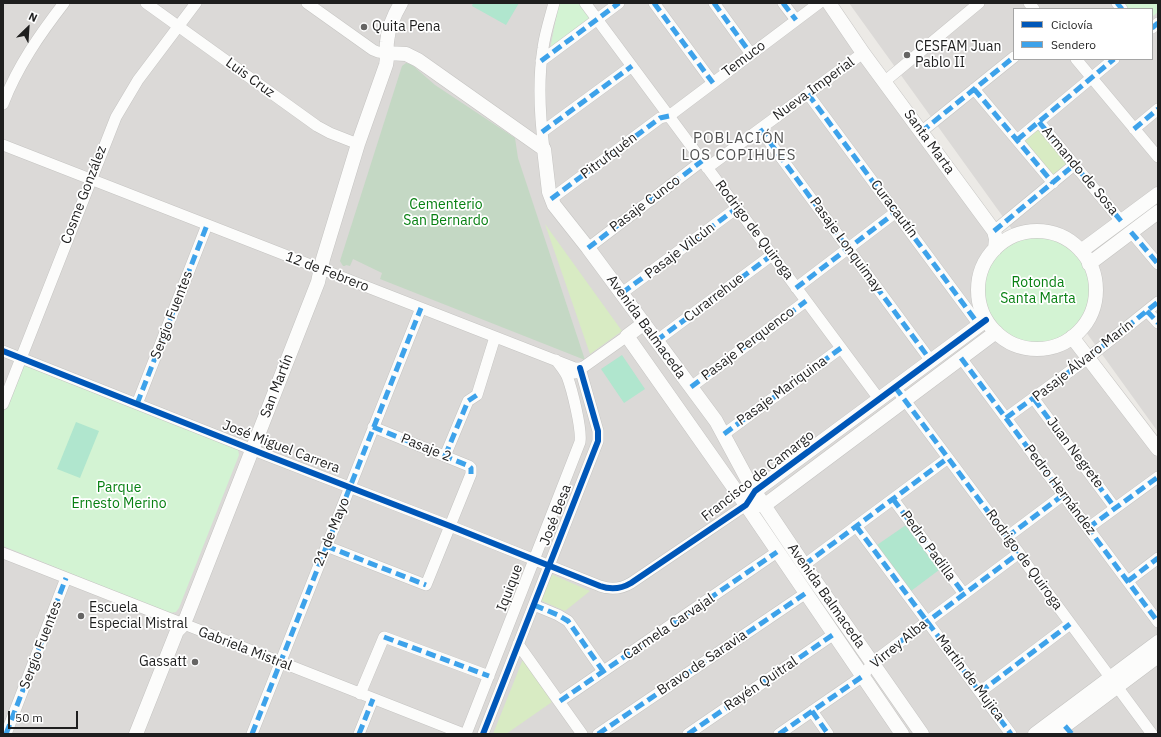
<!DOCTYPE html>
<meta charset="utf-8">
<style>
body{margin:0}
#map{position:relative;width:1161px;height:737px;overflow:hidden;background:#eceae6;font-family:"IBM Plex Sans",sans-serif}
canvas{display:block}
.frame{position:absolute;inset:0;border:4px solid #1e1e1e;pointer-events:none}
.legend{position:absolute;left:1013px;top:8px;width:140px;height:52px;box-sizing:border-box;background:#fff;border:1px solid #a5a5a5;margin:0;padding:5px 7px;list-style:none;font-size:12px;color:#1e1e1e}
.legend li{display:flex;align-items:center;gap:8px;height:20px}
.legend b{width:20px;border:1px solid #a5a5a5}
.north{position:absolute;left:8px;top:8px;width:40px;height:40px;-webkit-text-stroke:3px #fff;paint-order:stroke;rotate:25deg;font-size:11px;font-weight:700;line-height:16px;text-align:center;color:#1e1e1e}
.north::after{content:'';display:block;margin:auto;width:14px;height:18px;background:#1e1e1e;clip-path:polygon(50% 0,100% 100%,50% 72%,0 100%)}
.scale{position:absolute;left:8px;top:711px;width:70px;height:18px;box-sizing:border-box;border:2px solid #1e1e1e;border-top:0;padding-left:5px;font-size:12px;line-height:14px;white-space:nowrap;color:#1e1e1e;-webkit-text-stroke:3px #fff;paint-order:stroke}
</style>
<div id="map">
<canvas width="1161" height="737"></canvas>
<div class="frame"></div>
<ul class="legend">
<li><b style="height:5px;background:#0057b8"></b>Ciclovía</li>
<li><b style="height:5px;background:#3da2ea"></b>Sendero</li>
</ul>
<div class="north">N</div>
<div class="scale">50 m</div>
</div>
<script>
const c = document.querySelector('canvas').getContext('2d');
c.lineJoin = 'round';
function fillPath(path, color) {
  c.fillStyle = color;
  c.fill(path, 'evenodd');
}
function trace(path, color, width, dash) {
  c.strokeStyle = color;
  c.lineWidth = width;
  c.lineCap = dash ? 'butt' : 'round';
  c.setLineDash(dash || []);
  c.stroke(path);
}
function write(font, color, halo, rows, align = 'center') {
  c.font = font + ' "IBM Plex Sans",sans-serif';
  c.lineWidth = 3.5;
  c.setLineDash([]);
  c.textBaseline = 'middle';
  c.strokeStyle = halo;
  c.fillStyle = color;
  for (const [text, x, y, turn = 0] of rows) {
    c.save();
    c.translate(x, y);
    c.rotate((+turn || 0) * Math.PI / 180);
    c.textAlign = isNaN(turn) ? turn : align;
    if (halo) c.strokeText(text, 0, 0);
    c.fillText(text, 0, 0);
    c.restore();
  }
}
const residential = new Path2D(`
 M3 3H821L1158 459V734H3Z
 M849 3H1158V432L854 10ZM1014 9H1152V59H1014Z`);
const grass = new Path2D(`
 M1039 128 1071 166 1054 178 1024 140Z
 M545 224 622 331 590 354Z
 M551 574 590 591 565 611 540 600Z
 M523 659 552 702 506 734H493Z`);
const cemetery = new Path2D(`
 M406 63 411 64 435 85 515 138 518 158 585 360 380 279 382 273 353 259 350 266 346 265 345 266H343L340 261 402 66Z`);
const park = new Path2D(`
 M559 3H580L590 18 550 49Z
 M1122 3H1158V12L1152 17V9H1127Z
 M983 291a55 55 0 1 1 110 0a55 55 0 1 1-110 0Z
 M23 365H25L238 449 239 455 179 608 176 612 169 613 3 546V414L21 369Z`);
const pitch = new Path2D(`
 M473 3H519L506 25 472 6Z
 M622 355 645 389 624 403 601 369Z
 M76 422 99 431 80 478 57 469Z
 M906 525 939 570 911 591 877 545Z`);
const minor = new Path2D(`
 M146 3 317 126 330 133 358 144
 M307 3 373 50 378 52 387 53
 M585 3 879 399
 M654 3 713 83
 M714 3 751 54
 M783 3 796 20
 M1029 3 1034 9
 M1117 3 1122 9
 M1152 28 1158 23
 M1076 59 1158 157
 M541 61 619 3
 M884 82 979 3
 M974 89 1053 183
 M808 94 979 325
 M3 104C17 67 40 34 64 3
 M1039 122 1121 221
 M760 129 931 361
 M1134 129 1158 109
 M542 132 632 66
 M921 132 1014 57
 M1017 140 1114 59
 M3 145 575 368H580
 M544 149C540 118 538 80 543 48 545 33 550 18 554 3
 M707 168 863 53
 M551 199 660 118 669 116 819 3
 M994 231 1074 165
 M1131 232 1158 264
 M588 248 702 161
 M796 288 896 212
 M622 293 737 208
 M1147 311 1158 323
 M656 341 772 255
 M3 351 266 455 450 526 600 586C611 590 621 589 631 583L746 505
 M961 358 1158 622
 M575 373 627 336
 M691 387 806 301
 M895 387 1019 553 1025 562 1152 734
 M1034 399 1115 508
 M3 404 116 117 138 80 196 3
 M137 404 207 225
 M1006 418 1088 358 1158 302
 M724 434 841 348
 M445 456 468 401 477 395 495 337
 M893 499 964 594
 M856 526 1011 734
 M1088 528 1158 477
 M1007 537 1063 495
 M326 546 426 585 471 474V468L469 466 373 427
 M3 553 464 734
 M804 565 948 458
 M1128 581 1158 558
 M534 605 558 615 568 621 603 671
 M518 644 582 734
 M980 692 1070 624
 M360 694 384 637 489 676
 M560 701 777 552
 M812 711 828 734
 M6 734 66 578
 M252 734 421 308
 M359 734 373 699
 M466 734 580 442C582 429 572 389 567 376 564 370 560 365 556 360
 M483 734 598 441V431L580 368
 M598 734 806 593
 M688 734 834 634
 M779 734 863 676 873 662 1019 553`);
const tertiary = new Path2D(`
 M829 3 863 53 994 231 996 239 995 249
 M387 53 406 54 418 60 544 149 549 192 554 205 588 248 716 421 751 486 804 565 922 734
 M978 290a59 59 0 1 1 118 0a59 59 0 1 1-118 0Z
 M1081 251 1158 194
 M1089 264 1158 212
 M643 324 627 336 746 505 902 734
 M1072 337 1158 449
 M751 498 755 491 986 320
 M756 505H765L996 332
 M136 734 177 631 183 625 187 616 318 282 323 259 358 144 386 65C388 57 386 50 387 42 388 28 394 15 401 3
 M1035 734 1158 642
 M1054 734 1158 656`);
const quiet = new Path2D(`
 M654 3 713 83
 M714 3 751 54
 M783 3 796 20
 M1117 3 1122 9
 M1152 28 1158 23
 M541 61 619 3
 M974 89 1053 183
 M808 94 979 325
 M1039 122 1121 221
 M760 129 931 361
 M1134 129 1158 109
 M542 132 632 66
 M921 132 1014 57
 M1017 140 1114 59
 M551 199 660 118 669 116
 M994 231 1074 165
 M1131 232 1158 264
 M588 248 702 161
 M796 288 896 212
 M622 293 737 208
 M1147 311 1158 323
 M656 341 772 255
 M961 358 1158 622
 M691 387 806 301
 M895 387 1019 553 1025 562
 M1034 399 1115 508
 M137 404 207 225
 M1006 418 1088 358 1158 302
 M373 427 469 466 471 468V474
 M724 434 841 348
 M445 456 468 401 477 395
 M893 499 964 594
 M856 526 1011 734
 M1088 528 1158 477
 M1007 537 1063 495
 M326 546 426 585
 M804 565 948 458
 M1128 581 1158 558
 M534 605 558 615 568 621 603 671
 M384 637 489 676
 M873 662 1019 553
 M980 692 1070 624
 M560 701 777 552
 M812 711 828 734
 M1065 726 1072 734
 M6 734 66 578
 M252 734 421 308
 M359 734 373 699
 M598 734 806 593
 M688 734 834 634
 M779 734 863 676`);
const cycleway = new Path2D(`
 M3 351 266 455 450 526 600 586C611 590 621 589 631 583L746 505 755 491 986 320
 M483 734 598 441V431L580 368`);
const markers = [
 [364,27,4,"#666564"],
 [907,55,4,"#666564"],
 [81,616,4,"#666564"],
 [195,662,4,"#666564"]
];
const poiNames = [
 ["Quita Pena",372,27],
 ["CESFAM Juan",915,47],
 ["Pablo II",915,63],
 ["Escuela",89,608],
 ["Especial Mistral",89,624],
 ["Gassatt",187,662,"right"]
];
const streetNames = [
 ["Temuco",744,59,-37],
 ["Luis Cruz",250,78,36],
 ["Nueva Imperial",814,89,-36],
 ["Santa Marta",929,142,54],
 ["Pitrufquén",609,156,-37],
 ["Armando de Sosa",1080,171,50],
 ["Cosme González",84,195,-69],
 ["Pasaje Cunco",645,204,-37],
 ["Curacautín",894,209,53],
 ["Rodrigo de Quiroga",754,230,53],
 ["Pasaje Lonquimay",846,245,54],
 ["Pasaje Vilcún",680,251,-37],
 ["12 de Febrero",327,272,21],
 ["Curarrehue",714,298,-37],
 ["Sergio Fuentes",172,315,-69],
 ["Avenida Balmaceda",646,327,54],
 ["Pasaje Perquenco",748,344,-37],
 ["Pasaje Álvaro Marín",1083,361,-38],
 ["San Martín",277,386,-69],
 ["Pasaje Mariquina",782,391,-36],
 ["José Miguel Carrera",281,447,21],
 ["Pasaje 2",426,448,22],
 ["Juan Negrete",1075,453,53],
 ["Francisco de Camargo",758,476,-38],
 ["Pedro Hernández",1060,490,53],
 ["José Besa",556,515,-69],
 ["21 de Mayo",332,532,-68],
 ["Pedro Padilla",928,546,54],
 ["Rodrigo de Quiroga",1024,560,54],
 ["Iquique",510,588,-69],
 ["Avenida Balmaceda",826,596,55],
 ["Carmela Carvajal",669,627,-34],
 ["Virrey Alba",899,644,-39],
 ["Sergio Fuentes",41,645,-69],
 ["Gabriela Mistral",245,649,21],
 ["Bravo de Saravia",702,663,-34],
 ["Martín de Mujica",970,678,53],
 ["Rayén Quitral",761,684,-34]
];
const parkNames = [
 ["Cementerio",446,205],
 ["San Bernardo",446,221],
 ["Rotonda",1038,283],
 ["Santa Marta",1038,299],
 ["Parque",119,488],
 ["Ernesto Merino",119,504]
];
const neighbourhoodNames = [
 ["POBLACIÓN",739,139],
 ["LOS COPIHUES",739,156]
];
fillPath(residential, '#dbd9d7');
fillPath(grass, '#d8ebc3');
fillPath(cemetery, '#c4d8c4');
fillPath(park, '#d3f3d3');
fillPath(pitch, '#b0e6ce');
trace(minor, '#c5c4c2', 12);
trace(tertiary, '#c5c4c2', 15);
trace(minor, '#fcfcfb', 11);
trace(tertiary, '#fcfcfb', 14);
trace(quiet, '#3da2ea', 5, [10, 5]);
trace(cycleway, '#0057b8', 6);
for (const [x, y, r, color] of markers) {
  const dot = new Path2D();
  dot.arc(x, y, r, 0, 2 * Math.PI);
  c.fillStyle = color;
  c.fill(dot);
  trace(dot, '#fff', 1.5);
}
write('14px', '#1e1e1e', '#fff', poiNames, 'left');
write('14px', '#1e1e1e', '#fff', streetNames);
write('14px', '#078012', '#fff', parkNames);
c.letterSpacing = '1px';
write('15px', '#515151', '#fff', neighbourhoodNames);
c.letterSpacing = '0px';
</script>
